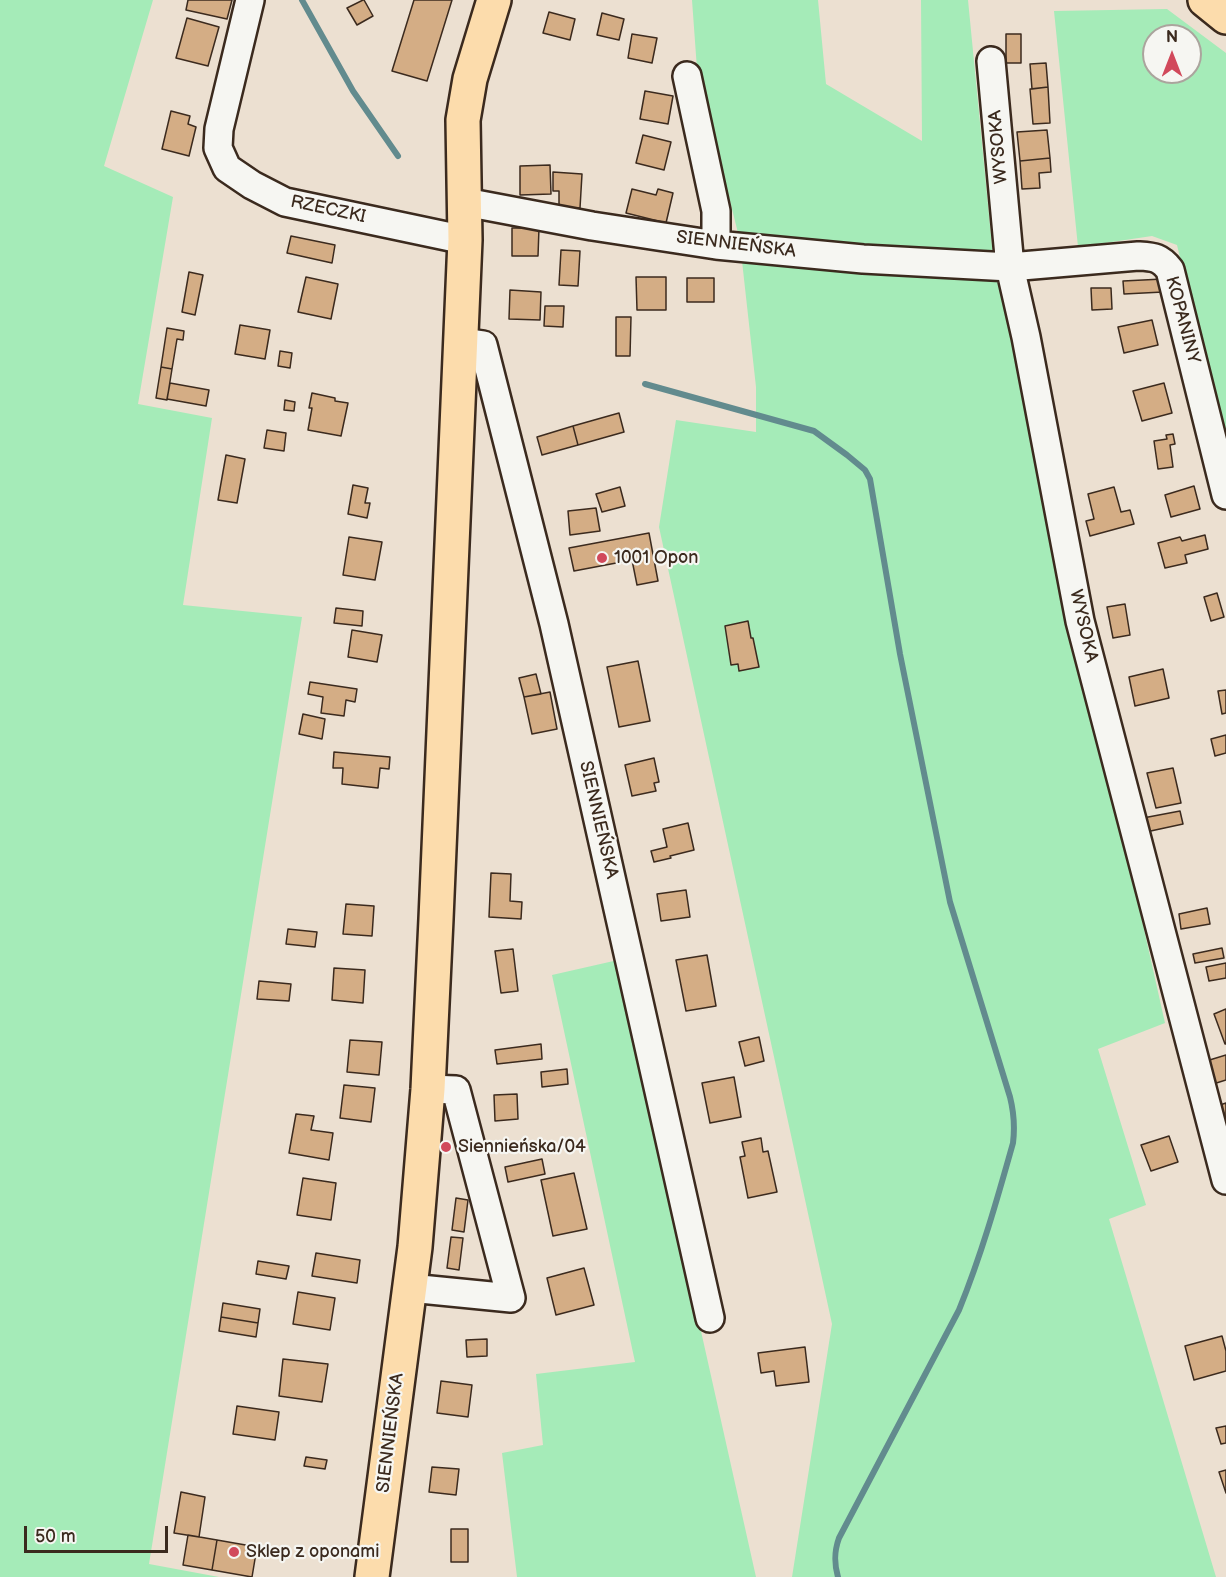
<!DOCTYPE html>
<meta charset="utf-8">
<style>
body{margin:0}
#map{position:relative;width:1226px;height:1577px;overflow:hidden;background:#ece0d1;font-family:"Balsamiq Sans",sans-serif}
canvas{display:block}
.north{position:absolute;left:1142px;top:24px;width:60px;height:60px;box-sizing:border-box;background:#f6f6f2;border:2px solid #aba49d;border-radius:50%;rotate:0deg;font-size:16px;font-weight:700;line-height:24px;text-align:center;color:#3b2a1e}
.north::after{content:'';display:block;margin:auto;width:21px;height:27px;background:#d1495b;clip-path:polygon(50% 0,100% 100%,50% 72%,0 100%)}
.scale{position:absolute;left:24px;top:1526px;width:144px;height:27px;box-sizing:border-box;border:3px solid #3b2a1e;border-top:0;padding-left:8px;font-size:18px;line-height:21px;white-space:nowrap;color:#3b2a1e;-webkit-text-stroke:4px #f6f6f2;paint-order:stroke}
</style>
<div id="map">
<canvas width="1226" height="1577"></canvas>
<div class="north">N</div>
<div class="scale">50 m</div>
</div>
<script>
const c = document.querySelector('canvas').getContext('2d');
c.lineJoin = 'round';
function fillPath(path, color) {
  c.fillStyle = color;
  c.fill(path, 'evenodd');
}
function trace(path, color, width, dash) {
  c.strokeStyle = color;
  c.lineWidth = width;
  c.lineCap = dash ? 'butt' : 'round';
  c.setLineDash(dash || []);
  c.stroke(path);
}
function write(font, color, halo, rows, align = 'center') {
  c.font = font + ' "Balsamiq Sans",sans-serif';
  c.lineWidth = 4.5;
  c.setLineDash([]);
  c.textBaseline = 'middle';
  c.strokeStyle = halo;
  c.fillStyle = color;
  for (const [text, x, y, turn = 0] of rows) {
    c.save();
    c.translate(x, y);
    c.rotate((+turn || 0) * Math.PI / 180);
    c.textAlign = isNaN(turn) ? turn : align;
    if (halo) c.strokeText(text, 0, 0);
    c.fillText(text, 0, 0);
    c.restore();
  }
}
const green = new Path2D(`
 M0 0H153L104 166 173 197 138 404 212 418 183 605 302 617 149 1564 219 1577H0Z
 M692 0H818L826 84 922 141 921 0H968L993 256 738 233 697 69Z
 M1167 9 1226 53V449L1177 245 1152 236 1078 247 1054 11ZM1154 36H1190V72H1154Z
 M742 261 988 277 999 282 1165 1023 1098 1049 1146 1205 1109 1219 1216 1577H792L832 1324 659 527 676 420 756 432V387Z
 M618 960 756 1577H517L502 1453 543 1445 536 1374 635 1362 552 975Z`);
const stream = new Path2D(`
 M302 0 353 91 398 156
 M645 384 814 431 847 455 865 470 870 479 900 654 950 902 1010 1097C1014 1113 1015 1127 1013 1143 997 1200 981 1256 959 1310L839 1538C834 1552 834 1563 838 1577`);
const building = new Path2D(`
 M188 0H232L227 19 186 10Z
 M363 0H364L373 16 357 25 347 8Z
 M414 0H452L427 81 392 71Z
 M549 12 575 19 570 40 543 33Z
 M602 13 624 19 619 40 597 35Z
 M187 18 219 27 208 66 176 58Z
 M632 34 657 38 652 63 628 58Z
 M1006 34H1021V63H1006Z
 M1046 63 1048 87 1032 89 1030 64Z
 M1048 87 1050 123 1033 124 1030 89Z
 M645 91 673 96 668 124 640 119Z
 M171 111 190 116 188 124 196 127 189 156 162 149Z
 M1047 130 1050 158 1020 161 1017 132Z
 M643 135 671 142 664 170 636 163Z
 M1050 158 1051 172 1039 173 1040 188 1022 189 1020 161Z
 M550 165 551 194 520 195V166Z
 M553 172 582 174 580 208H559V191H553Z
 M632 189 656 195 658 189 673 193 666 223 626 213Z
 M512 228H539L538 256H512Z
 M291 236 335 245 332 263 287 253Z
 M561 250 580 251 578 286 559 285Z
 M189 272 203 275 195 315 182 312Z
 M306 277 338 284 331 319 298 312Z
 M636 277H666V310H637Z
 M687 278H714V302H687Z
 M1163 279V292L1124 294 1123 281Z
 M1091 288H1111L1112 309 1092 310Z
 M510 290 541 292 540 320 509 319Z
 M545 306H564L563 327 544 326Z
 M616 317H631L630 356H616Z
 M1152 320 1158 345 1124 353 1118 327Z
 M240 325 270 330 265 359 235 354Z
 M167 328 184 331 183 340 177 339 172 369 161 367Z
 M280 351 292 353 290 368 278 366Z
 M161 367 172 369 167 400 156 398Z
 M170 383 209 390 206 406 167 399Z
 M1164 383 1172 413 1142 421 1133 391Z
 M312 393 335 398V401L348 403 341 436 308 430 312 408H309Z
 M285 400 295 402 294 411 284 410Z
 M619 413 624 432 578 445 573 426Z
 M573 426 578 445 542 455 537 437Z
 M267 430 286 433 284 451 264 448Z
 M1173 434 1175 444 1170 445 1173 467 1158 469 1154 441 1167 439 1166 435Z
 M226 455 245 459 237 503 218 500Z
 M353 485 368 488 365 503H370L367 518 348 514Z
 M1194 486 1200 509 1171 517 1165 495Z
 M620 487 625 506 602 512 596 494Z
 M1114 487 1121 512 1130 510 1134 524 1090 536 1086 521 1094 519 1088 494Z
 M596 508 600 531 570 535 568 511Z
 M649 533 658 581 637 585 632 560 574 571 569 548Z
 M1205 535 1208 549 1185 555 1187 563 1165 568 1158 543 1180 537 1182 541Z
 M349 537 382 542 375 580 343 575Z
 M1217 593 1224 617 1211 621 1204 597Z
 M1125 604 1130 635 1113 638 1107 607Z
 M336 608 363 611 362 626 334 623Z
 M748 621 751 638H753L759 667 739 671 738 664 731 665 725 626Z
 M352 630 382 635 377 662 348 657Z
 M638 661 650 721 619 727 607 667Z
 M1163 669 1169 698 1135 706 1129 677Z
 M536 674 541 694 524 697 519 678Z
 M310 682 357 689 355 702 346 700 344 716 321 713 323 697 308 694Z
 M1226 690V713L1222 714 1218 691Z
 M550 692 557 729 532 734 524 697Z
 M303 714 325 719 322 739 299 734Z
 M1226 735V753L1215 756 1211 739Z
 M334 752 390 757 389 769 380 768 378 788 342 784 343 768H333Z
 M654 758 659 782 654 783 656 791 632 796 625 765Z
 M1173 768 1181 803 1156 808 1147 773Z
 M1180 811 1183 824 1146 832 1143 818Z
 M688 823 694 850 670 856 671 858 654 862 651 851 667 847 663 829Z
 M491 873 511 874 510 901 522 902 521 919 489 917Z
 M686 890 690 917 661 921 657 894Z
 M346 904 374 906 372 936 343 934Z
 M1207 908 1210 924 1181 929 1179 914Z
 M288 929 317 932 315 947 286 944Z
 M1222 948 1224 958 1195 963 1193 954Z
 M513 949 518 991 501 993 495 951Z
 M707 955 716 1006 686 1011 676 960Z
 M1226 963V978L1209 981 1206 967Z
 M334 968 365 970 363 1003 332 1000Z
 M259 981 291 984 289 1001 257 999Z
 M1226 1009V1044H1225L1214 1014Z
 M759 1037 764 1061 745 1066 739 1042Z
 M350 1040 382 1042 379 1075 347 1072Z
 M541 1044 542 1059 497 1064 495 1050Z
 M1226 1055V1080L1210 1085 1203 1062Z
 M567 1069 568 1084 542 1087 541 1072Z
 M734 1077 741 1117 710 1123 702 1083Z
 M344 1085 375 1088 371 1122 340 1118Z
 M517 1094 518 1119 495 1121 494 1095Z
 M1226 1103V1124L1220 1105Z
 M296 1114 314 1116 311 1130 333 1133 329 1160 289 1153Z
 M1169 1136 1178 1162 1151 1171 1141 1145Z
 M761 1138 763 1152 768 1151 777 1192 748 1198 740 1157 745 1156 742 1142Z
 M542 1159 545 1174 508 1182 505 1167Z
 M574 1173 587 1229 553 1236 541 1180Z
 M303 1178 336 1183 331 1220 297 1215Z
 M456 1198 468 1200 464 1232 452 1230Z
 M451 1237 463 1238 459 1270 447 1268Z
 M316 1253 360 1260 357 1283 312 1276Z
 M258 1261 289 1266 286 1279 256 1274Z
 M584 1268 594 1305 556 1315 547 1278Z
 M298 1292 335 1298 330 1330 293 1324Z
 M223 1303 260 1309 258 1323 221 1317Z
 M221 1317 258 1323 256 1337 219 1331Z
 M1222 1336 1226 1351V1371L1194 1380 1185 1346Z
 M487 1339V1356L467 1357 466 1340Z
 M805 1347 809 1382 776 1386 774 1371 761 1373 758 1353Z
 M283 1359 328 1364 322 1402 279 1396Z
 M441 1381 472 1385 468 1417 437 1413Z
 M237 1406 279 1412 275 1440 233 1434Z
 M1226 1426V1443L1221 1444 1216 1428Z
 M306 1457 327 1460 325 1469 304 1466Z
 M432 1467 459 1469 456 1495 429 1492Z
 M1226 1470V1493L1219 1472Z
 M181 1492 205 1497 199 1537 174 1533Z
 M451 1529H468V1562H451Z
 M188 1535 217 1540 212 1570 183 1565Z
 M217 1540 257 1547 252 1577 212 1570Z`);
const minor = new Path2D(`
 M250 0 219 129 218 148 227 168 252 185 285 202 465 240
 M991 61 1010 267 1026 337 1080 621 1226 1180
 M687 76 716 211V245
 M465 202 592 226 716 245 863 259 1010 267 1138 256C1154 257 1160 257 1170 270L1226 495
 M461 342 483 345 554 624 710 1318
 M410 1288 511 1298 456 1090 428 1089`);
const major = new Path2D(`
 M1205 0 1226 17
 M372 1577 415 1247 428 1089 436 919 465 240 463 120 470 79 494 0`);
const markers = [
 [602,558,6,"#d1495b"],
 [446,1147,6,"#d1495b"],
 [234,1552,6,"#d1495b"]
];
const streetNames = [
 ["WYSOKA",999,147,-95],
 ["RZECZKI",328,210,12],
 ["SIENNIEŃSKA",736,245,7],
 ["KOPANINY",1182,320,75],
 ["WYSOKA",1083,626,77],
 ["SIENNIEŃSKA",598,820,77],
 ["SIENNIEŃSKA",391,1433,-83]
];
const poiNames = [
 ["1001 Opon",614,558],
 ["Siennieńska/04",458,1147],
 ["Sklep z oponami",246,1552]
];
fillPath(green, '#a5ebb8');
trace(stream, '#628b8e', 6);
fillPath(building, '#d4ad85');
trace(building, '#3b2a1e', 1.5);
trace(minor, '#3b2a1e', 32);
trace(major, '#3b2a1e', 38);
trace(minor, '#f6f6f2', 27);
trace(major, '#fcdcac', 33);
for (const [x, y, r, color] of markers) {
  const dot = new Path2D();
  dot.arc(x, y, r, 0, 2 * Math.PI);
  c.fillStyle = color;
  c.fill(dot);
  trace(dot, '#f6f6f2', 2);
}
write('18px', '#3b2a1e', '#f6f6f2', streetNames);
write('18px', '#3b2a1e', '#f6f6f2', poiNames, 'left');
</script>
